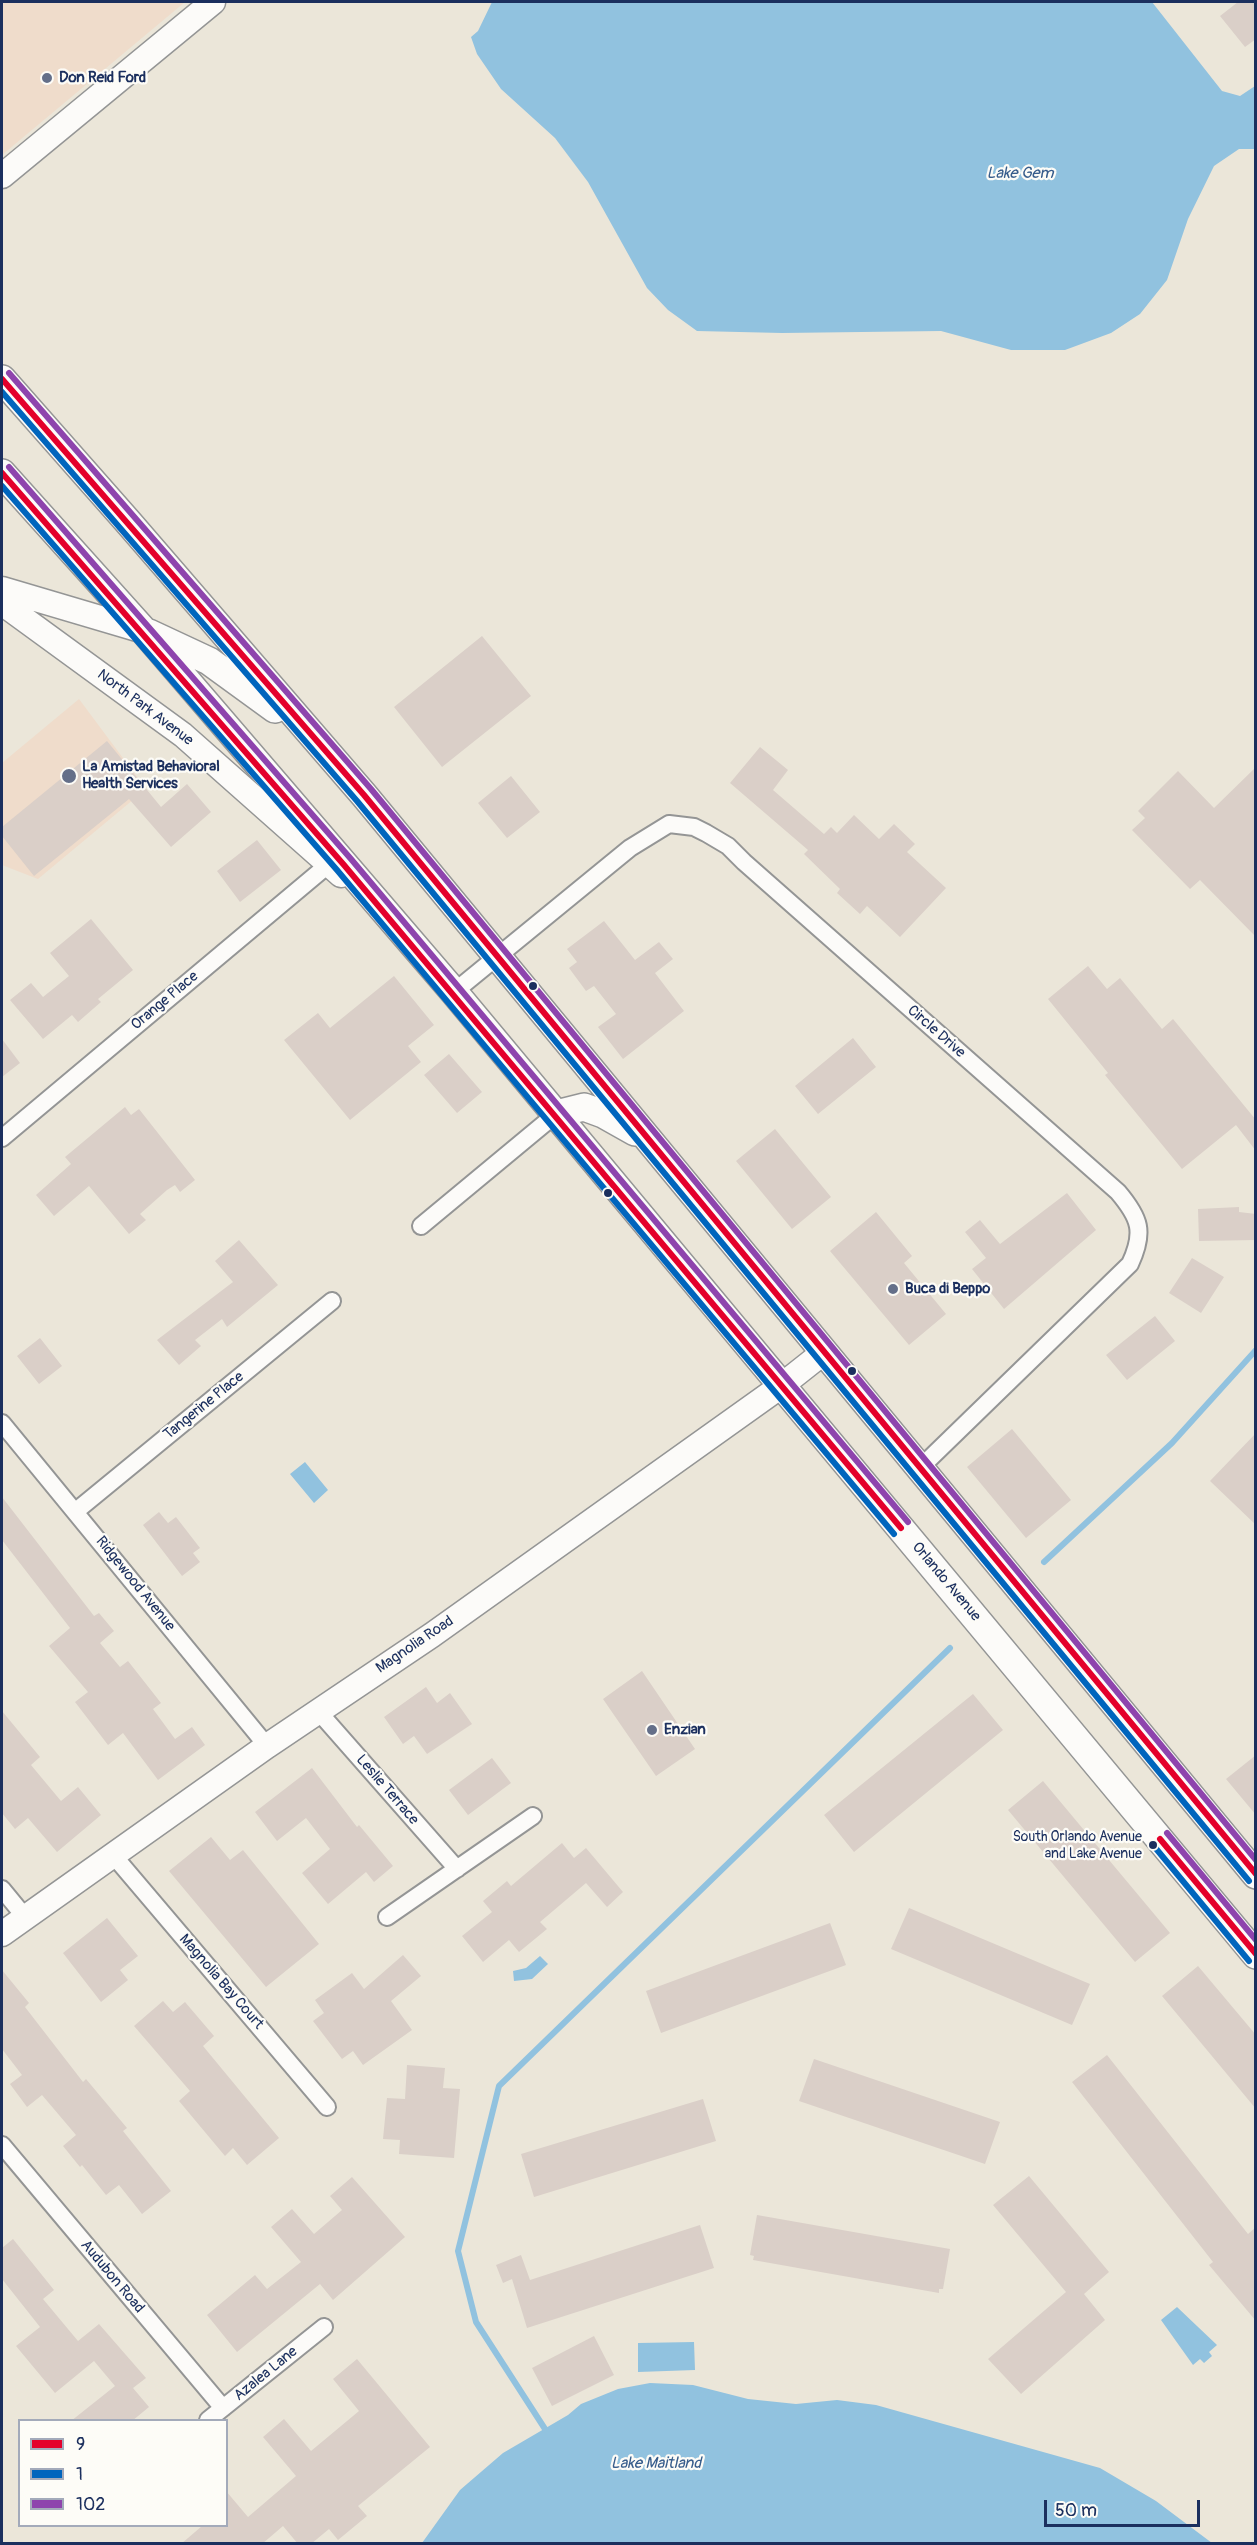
<!DOCTYPE html>
<style>
body{margin:0}
#map{position:relative;width:1257px;height:2545px;overflow:hidden;background:#ebe6d9;font-family:Pangolin,sans-serif}
canvas{display:block}
.frame{position:absolute;inset:0;border:3px solid #1b2f5e;pointer-events:none}
.legend{position:absolute;left:18px;top:2419px;width:210px;height:108px;box-sizing:border-box;background:#fdfcf7;border:2px solid #a3aaba;margin:0;padding:8px 10px;list-style:none;font-size:18px;color:#1b2f5e}
.legend li{display:flex;align-items:center;gap:12px;height:30px}
.legend b{width:30px;border:2px solid #a3aaba}
.scale{position:absolute;left:1044px;top:2500px;width:156px;height:27px;box-sizing:border-box;border:3px solid #1b2f5e;border-top:0;padding-left:8px;font-size:18px;line-height:21px;white-space:nowrap;color:#1b2f5e;-webkit-text-stroke:4px #fdfcf7;paint-order:stroke}
</style>
<div id="map">
<canvas width="1257" height="2545"></canvas>
<div class="frame"></div>
<ul class="legend">
<li><b style="height:8px;background:#e4002b"></b>9</li>
<li><b style="height:8px;background:#0065bd"></b>1</li>
<li><b style="height:8px;background:#8e44ad"></b>102</li>
</ul>
<div class="scale">50 m</div>
</div>
<script>
const c = document.querySelector('canvas').getContext('2d');
c.lineJoin = 'round';
function fillPath(path, color) {
  c.fillStyle = color;
  c.fill(path, 'evenodd');
}
function trace(path, color, width, dash) {
  c.strokeStyle = color;
  c.lineWidth = width;
  c.lineCap = dash ? 'butt' : 'round';
  c.setLineDash(dash || []);
  c.stroke(path);
}
function write(font, color, halo, rows, align = 'center') {
  c.font = font + ' Pangolin,sans-serif';
  c.lineWidth = 4.5;
  c.setLineDash([]);
  c.textBaseline = 'middle';
  c.strokeStyle = halo;
  c.fillStyle = color;
  for (const [text, x, y, turn = 0] of rows) {
    c.save();
    c.translate(x, y);
    c.rotate((+turn || 0) * Math.PI / 180);
    c.textAlign = isNaN(turn) ? turn : align;
    if (halo) c.strokeText(text, 0, 0);
    c.fillText(text, 0, 0);
    c.restore();
  }
}
const built = new Path2D(`
 M2 2H185L2 155Z
 M79 699 146 789 38 879 2 865V763Z`);
const water = new Path2D(`
 M492 2H1152L1222 91 1240 96 1255 86V149H1239L1214 166 1188 219 1167 280 1140 314 1111 333 1065 350H1011L941 331 782 333 697 331 668 310 647 288 588 182 555 138 501 89 477 54 471 37 478 31Z
 M305 1462 328 1490 314 1503 290 1474Z
 M540 1956 548 1964 532 1979 514 1981 513 1971 526 1968Z
 M1177 2307 1217 2345 1209 2352 1212 2356 1204 2363 1200 2359 1193 2365 1161 2320Z
 M694 2342 695 2370 638 2372V2343Z
 M650 2383 693 2385 748 2399 796 2404 837 2400 876 2405 1100 2468 1156 2501 1212 2543H422L460 2490 503 2453 568 2415 581 2404 618 2389Z`);
const stream = new Path2D(`
 M1044 1562 1172 1443 1256 1350
 M545 2429 476 2322 458 2251 499 2086 950 1648`);
const building = new Path2D(`
 M1238 2H1256V39L1245 47 1220 16Z
 M482 636 531 696 442 767 394 707Z
 M107 741 161 807 187 784 211 812 171 847 129 799 34 876 2 836V827Z
 M760 747 788 770 773 790 824 834 831 827 837 833 854 815 879 839 894 824 915 844 907 852 946 888 900 937 867 906 860 914 837 893 840 889 804 854 808 850 730 783Z
 M1256 767V937L1200 880 1190 889 1132 830 1145 818 1138 811 1178 771 1214 808Z
 M511 776 540 812 507 838 478 803Z
 M257 840 281 870 240 902 217 871Z
 M91 919 133 970 98 999 101 1002 78 1022 72 1015 43 1039 10 1000 31 983 43 997 69 976 50 953Z
 M604 921 635 960 659 942 673 959 655 973 684 1011 623 1059 598 1027 616 1014 594 986 586 991 569 968 577 962 567 949Z
 M1088 966 1107 989 1120 978 1162 1029 1173 1019 1256 1120V1151L1236 1125 1182 1169 1105 1075 1108 1073 1048 999Z
 M394 976 434 1025 408 1046 421 1062 350 1120 284 1040 318 1013 330 1028Z
 M853 1038 876 1067 818 1114 795 1086Z
 M2 1039 20 1063 2 1077Z
 M449 1054 482 1092 457 1113 424 1075Z
 M125 1107 131 1115 139 1109 195 1180 180 1192 175 1185 167 1190 140 1214 146 1220 129 1234 89 1186 54 1216 36 1195 71 1164 65 1157Z
 M775 1129 831 1197 792 1229 736 1161Z
 M1067 1193 1096 1230 1004 1309 972 1269 986 1258 965 1232 980 1220 1000 1244Z
 M1239 1207V1212L1256 1214V1240L1199 1241 1198 1209Z
 M876 1212 912 1256 904 1263 946 1314 909 1345 830 1251Z
 M239 1240 278 1285 227 1327 222 1319 195 1340 201 1346 179 1365 157 1340 233 1282 215 1261Z
 M1192 1258 1224 1277 1201 1313 1169 1293Z
 M1155 1316 1175 1341 1127 1380 1106 1355Z
 M40 1338 62 1366 39 1384 17 1356Z
 M1012 1429 1071 1500 1026 1538 967 1467Z
 M1256 1433V1525L1210 1481Z
 M2 1497 94 1616 99 1613 114 1631 100 1643 120 1667 128 1661 161 1703 153 1709 175 1739 192 1727 205 1745 158 1780 123 1733 108 1745 75 1702 88 1692 49 1646 70 1628 2 1540Z
 M159 1512 168 1523 176 1517 200 1548 193 1553 200 1562 182 1576 143 1525Z
 M642 1671 695 1749 656 1776 603 1699Z
 M426 1687 437 1703 450 1693 472 1724 427 1754 414 1736 403 1744 384 1717Z
 M973 1694 1003 1730 854 1852 824 1815Z
 M2 1711 40 1757 31 1765 61 1801 78 1787 101 1815 57 1852 28 1818 15 1829 2 1813Z
 M1256 1755V1815L1226 1779Z
 M492 1758 511 1783 468 1815 449 1790Z
 M312 1768 357 1827 359 1825 393 1866 374 1882 366 1872 328 1904 302 1873 330 1849 306 1818 277 1841 255 1812Z
 M1043 1781 1170 1933 1135 1962 1008 1810Z
 M211 1837 230 1860 243 1850 319 1944 266 1987 169 1871Z
 M562 1843 574 1858 586 1848 623 1892 607 1907 586 1883 540 1922 547 1929 519 1952 509 1940 483 1962 462 1936 492 1912 483 1901 507 1881 511 1886Z
 M909 1908 1090 1984 1072 2025 891 1949Z
 M107 1918 138 1956 120 1970 128 1980 101 2002 63 1953Z
 M830 1923 846 1965 661 2033 646 1991Z
 M403 1955 421 1976 391 2001 412 2030 363 2065 353 2051 342 2059 313 2021 324 2013 315 2000 352 1973 364 1989Z
 M1198 1966 1256 2035V2109L1162 1996Z
 M2 1970 29 2003 25 2007 83 2082 86 2079 127 2128 123 2131 171 2191 142 2214 119 2185 106 2195 82 2165 80 2167 63 2146 76 2135 42 2095 27 2107 10 2084 22 2075 2 2049Z
 M163 2001 173 2012 185 2002 214 2036 203 2046 279 2138 247 2165 233 2148 225 2156 179 2101 190 2091 134 2026Z
 M1107 2055 1248 2234 1256 2227V2321L1209 2265 1213 2262 1072 2082Z
 M814 2059 1000 2122 985 2164 799 2101Z
 M407 2065 445 2068 443 2088 460 2089 454 2158 399 2154 400 2140 383 2139 387 2098 405 2099Z
 M703 2099 716 2141 534 2197 521 2154Z
 M1029 2176 1109 2272 1084 2294 1105 2320 1021 2394 988 2359 1066 2292 993 2205Z
 M352 2177 405 2237 333 2300 320 2284 237 2352 207 2315 255 2275 267 2289 301 2262 271 2227 292 2209 314 2234 342 2210 330 2196Z
 M757 2215 950 2249 943 2289H939V2293L753 2260 754 2256 750 2255Z
 M700 2225 714 2268 527 2328 512 2279 503 2283 496 2265 521 2255 530 2280Z
 M13 2239 54 2290 43 2299 78 2341 99 2324 146 2378 133 2388 149 2407 132 2421H71L115 2386 94 2361 55 2393 16 2346 40 2327 2 2279V2248Z
 M594 2336 614 2375 552 2406 532 2368Z
 M357 2359 430 2447 358 2506 367 2516 338 2540 329 2529 311 2544H298L283 2526 262 2544H181L202 2526H226V2491L248 2517 296 2476 263 2437 284 2419 311 2451 359 2411 333 2379Z`);
const street = new Path2D(`
 M454 992 630 848 669 824 694 827 706 833 728 846 744 862 1118 1192C1140 1218 1145 1232 1130 1264L920 1468
 M2 1138 329 864
 M421 1226 556 1114
 M2 1423 267 1746
 M76 1511 332 1301
 M318 1711 457 1869
 M114 1856 327 2107
 M2 1889 25 1917
 M387 1917 533 1816
 M2 2145 223 2408
 M208 2420 324 2327`);
const secondary = new Path2D(`
 M2 176 213 2
 M2 589 144 631
 M2 603 183 735 341 875
 M2 1934 267 1746 432 1635 781 1386 824 1352`);
const primary = new Path2D(`
 M2 379 129 523 364 795 1256 1875
 M2 473 144 631 454 992 1256 1955
 M149 633 209 661 275 709
 M556 1114 584 1107 603 1114 635 1132`);
const bus1 = new Path2D(`
 M2 379 364 795 1256 1874
 M2 473 344 865 901 1528
 M1160 1839 1256 1954`);
const bus2 = new Path2D(`
 M2 392 357 801 1249 1881
 M2 486 337 870 894 1534
 M1153 1845 1249 1961`);
const bus3 = new Path2D(`
 M9 373 371 789 1256 1860
 M9 467 351 859 908 1522
 M1167 1833 1256 1940`);
const markers = [
 [47,78,6,"#646f89"],
 [69,776,8,"#646f89"],
 [533,986,5,"#1b2f5e"],
 [608,1193,5,"#1b2f5e"],
 [893,1289,6,"#646f89"],
 [852,1371,5,"#1b2f5e"],
 [652,1730,6,"#646f89"],
 [1153,1845,5,"#1b2f5e"]
];
const busNames = [
 ["South Orlando Avenue",1142,1837],
 ["and Lake Avenue",1142,1854]
];
const poiNames = [
 ["Don Reid Ford",59,78],
 ["La Amistad Behavioral",82,767],
 ["Health Services",82,784],
 ["Buca di Beppo",905,1289],
 ["Enzian",664,1730]
];
const streetNames = [
 ["North Park Avenue",145,708,37],
 ["Orange Place",165,1001,-40],
 ["Circle Drive",936,1032,41],
 ["Tangerine Place",204,1406,-39],
 ["Orlando Avenue",946,1582,50],
 ["Ridgewood Avenue",135,1584,51],
 ["Magnolia Road",415,1645,-34],
 ["Leslie Terrace",387,1790,49],
 ["Magnolia Bay Court",221,1982,49],
 ["Audubon Road",112,2277,50],
 ["Azalea Lane",266,2374,-39]
];
const waterNames = [
 ["Lake Gem",1020,174],
 ["Lake Maitland",656,2464]
];
fillPath(built, '#efdccb');
fillPath(water, '#91c2df');
trace(stream, '#91c2df', 6);
fillPath(building, '#dacfc8');
trace(street, '#949595', 20);
trace(secondary, '#949595', 27);
trace(primary, '#949595', 30);
trace(street, '#fcfbf9', 16);
trace(secondary, '#fcfbf9', 24);
trace(primary, '#fcfbf9', 27);
trace(bus1, '#e4002b', 6);
trace(bus2, '#0065bd', 6);
trace(bus3, '#8e44ad', 6);
for (const [x, y, r, color] of markers) {
  const dot = new Path2D();
  dot.arc(x, y, r, 0, 2 * Math.PI);
  c.fillStyle = color;
  c.fill(dot);
  trace(dot, '#fdfcf7', 2);
}
write('14px', '#1b2f5e', '#fdfcf7', busNames, 'right');
write('bold 15px', '#1b2f5e', '#fdfcf7', poiNames, 'left');
write('15px', '#1b2f5e', '#fdfcf7', streetNames);
write('italic 16px', '#375d8c', '#fdfcf7', waterNames);
</script>
